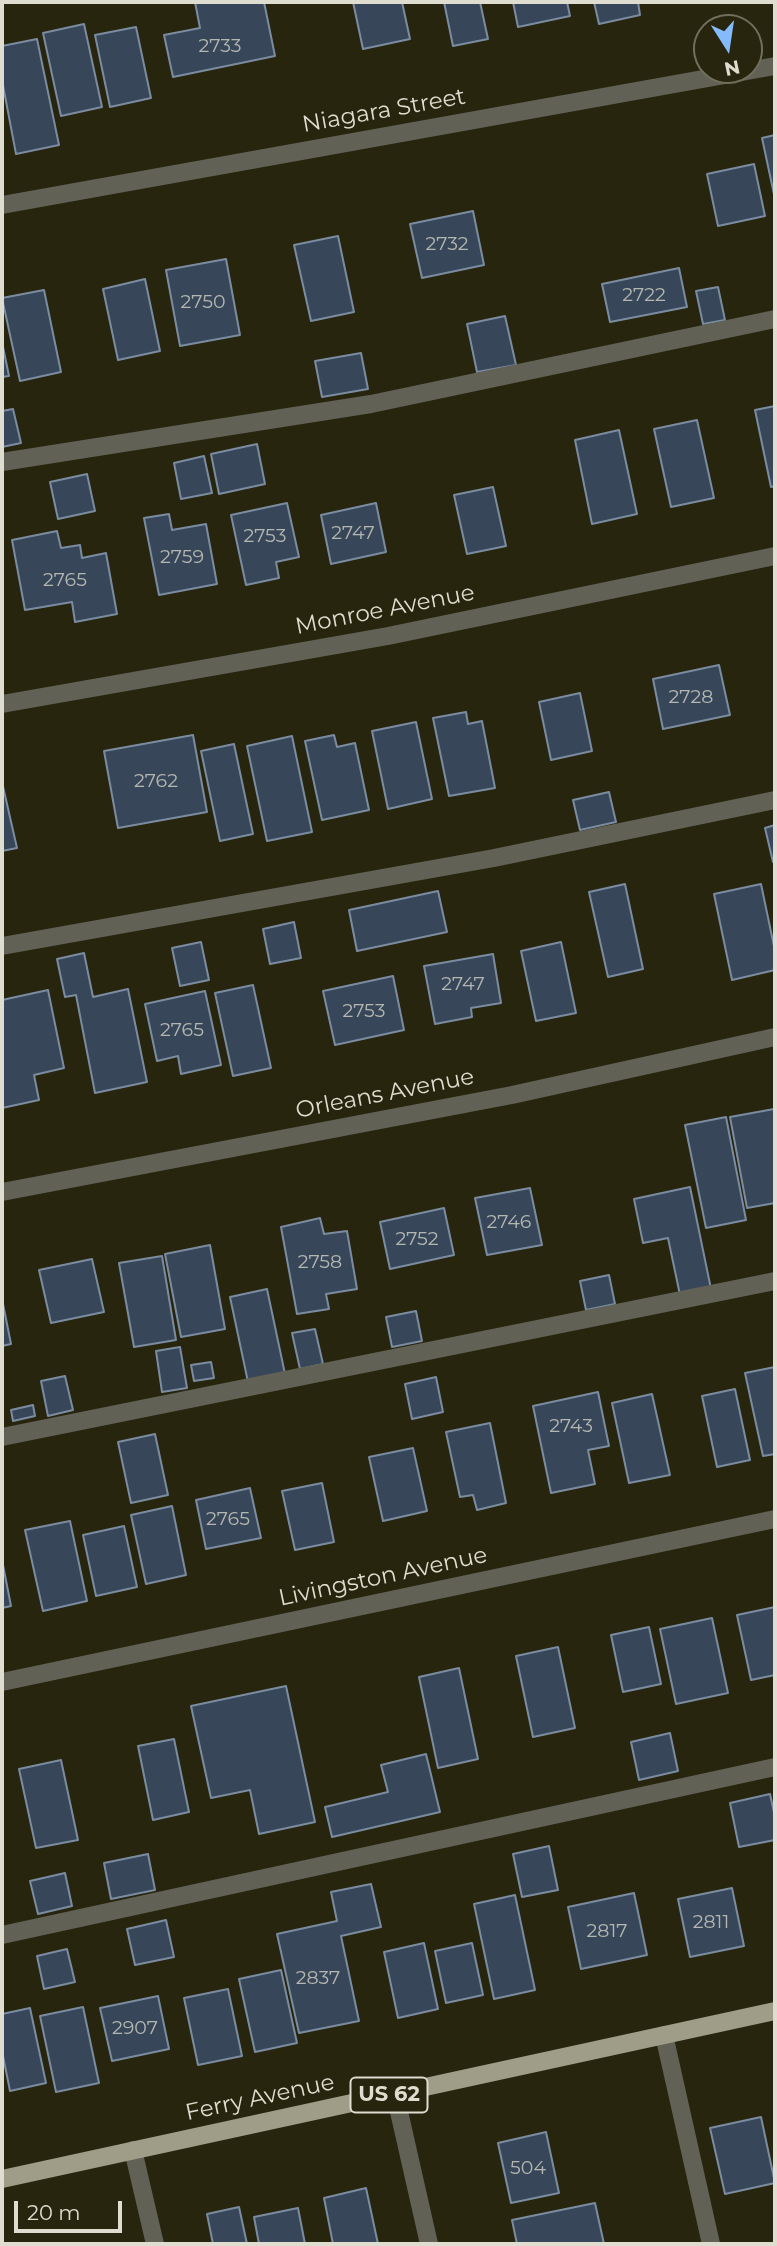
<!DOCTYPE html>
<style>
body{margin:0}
#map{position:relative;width:777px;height:2246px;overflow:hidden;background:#27250e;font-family:Montserrat,sans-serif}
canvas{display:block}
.frame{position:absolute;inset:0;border:4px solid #deddcf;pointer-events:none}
.north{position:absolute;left:693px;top:14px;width:70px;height:70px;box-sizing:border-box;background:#27250e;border:2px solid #706f5b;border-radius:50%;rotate:168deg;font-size:19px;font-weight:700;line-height:28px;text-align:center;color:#deddcf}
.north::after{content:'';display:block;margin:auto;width:24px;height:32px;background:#86bbfb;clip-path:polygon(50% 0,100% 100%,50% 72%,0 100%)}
.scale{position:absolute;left:14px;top:2201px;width:108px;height:32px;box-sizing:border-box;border:4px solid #deddcf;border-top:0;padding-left:9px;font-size:21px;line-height:24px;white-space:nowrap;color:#deddcf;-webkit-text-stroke:5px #27250e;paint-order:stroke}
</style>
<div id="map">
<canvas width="777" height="2246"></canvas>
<div class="frame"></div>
<div class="north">N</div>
<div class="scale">20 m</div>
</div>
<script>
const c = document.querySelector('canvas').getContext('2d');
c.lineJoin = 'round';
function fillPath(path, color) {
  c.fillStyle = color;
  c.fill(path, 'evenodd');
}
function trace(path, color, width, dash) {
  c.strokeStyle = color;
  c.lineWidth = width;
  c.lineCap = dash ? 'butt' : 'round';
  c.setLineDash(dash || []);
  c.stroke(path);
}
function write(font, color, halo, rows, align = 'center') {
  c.font = font + ' Montserrat,sans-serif';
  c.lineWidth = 5;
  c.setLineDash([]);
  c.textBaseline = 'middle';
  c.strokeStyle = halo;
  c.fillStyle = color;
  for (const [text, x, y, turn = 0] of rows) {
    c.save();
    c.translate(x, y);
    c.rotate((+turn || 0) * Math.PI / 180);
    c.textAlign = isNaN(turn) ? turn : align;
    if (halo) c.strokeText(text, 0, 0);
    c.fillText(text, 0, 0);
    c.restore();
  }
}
const building = new Path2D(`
 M195 2H264L275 56 173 77 164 35 200 28Z
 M353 2H402L410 39 363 49Z
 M444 2H480L488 39 453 46Z
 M513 2H567L570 16 518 27Z
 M594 2H638L640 15 599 24Z
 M84 24 102 107 61 116 43 33Z
 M136 27 151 98 110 107 95 35Z
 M37 39 59 145 16 154 2 80V46Z
 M775 135V199L762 138Z
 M754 164 765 216 718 226 707 174Z
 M473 211 484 265 422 278 410 224Z
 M338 236 354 312 311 321 294 245Z
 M226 259 240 335 180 346 166 270Z
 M679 268 687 307 610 322 602 284Z
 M145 279 160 351 118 360 103 289Z
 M718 287 725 320 703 324 696 291Z
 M44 290 61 372 20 381 2 298Z
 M505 316 516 365 477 372 467 324Z
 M2 342 9 376 2 377Z
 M361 353 368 389 322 397 315 361Z
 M775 406V486L771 487 755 410Z
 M13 409 21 443 2 447V411Z
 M697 420 714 498 671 507 654 429Z
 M619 430 637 514 592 524 575 440Z
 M257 444 265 484 219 494 211 454Z
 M204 456 212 493 181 499 174 463Z
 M87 474 95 511 58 519 50 482Z
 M493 487 506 546 467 554 454 495Z
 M287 503 299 557 276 562 279 578 246 585 231 515Z
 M376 503 386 552 331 564 321 515Z
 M169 514 172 530 206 524 217 584 159 595 144 518Z
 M57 531 61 548 80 545 82 558 106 553 117 614 75 622 72 602 25 610 12 540Z
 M719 665 730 715 663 729 653 679Z
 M580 693 592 751 551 760 539 702Z
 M466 712 468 724 482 721 495 788 449 796 433 718Z
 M416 722 432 799 388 809 372 731Z
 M193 735 207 812 118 828 104 751Z
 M334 735 337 747 355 743 369 810 322 820 305 741Z
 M292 736 312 832 267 841 247 746Z
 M234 744 253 834 220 841 201 751Z
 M2 782 17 848 2 851Z
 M609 792 616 822 580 830 573 800Z
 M775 825V862H773L765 828Z
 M625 884 643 969 608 977 589 892Z
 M761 884 775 951V970L732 980 714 894Z
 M438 891 447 932 357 951 349 910Z
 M294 922 301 958 270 964 263 929Z
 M201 942 209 980 180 986 172 948Z
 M561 942 576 1013 536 1021 521 951Z
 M84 953 93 997 128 989 147 1082 95 1093 76 995 65 997 57 959Z
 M493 954 501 1003 471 1008 472 1017 435 1024 424 966Z
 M393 976 404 1030 335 1045 323 991Z
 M253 985 271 1068 233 1076 215 993Z
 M48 990 64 1068 34 1075 39 1100 2 1108V1000Z
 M205 991 221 1065 181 1074 178 1056 157 1061 145 1004Z
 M774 1109 775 1203 747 1208 730 1117Z
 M726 1117 746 1220 706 1228 685 1125Z
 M690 1187 711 1289 680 1295 668 1238 643 1243 634 1199Z
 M530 1188 542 1245 487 1255 475 1198Z
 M444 1208 454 1255 390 1269 380 1222Z
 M320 1218 324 1234 347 1231 357 1289 326 1294 329 1309 297 1314 281 1227Z
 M210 1245 225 1329 181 1337 165 1254Z
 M162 1256 176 1340 134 1347 119 1263Z
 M92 1259 104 1312 51 1323 39 1270Z
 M609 1275 615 1304 586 1310 580 1281Z
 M267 1289 285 1374 248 1382 230 1297Z
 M2 1299 11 1344 2 1346Z
 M416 1311 422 1341 392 1347 386 1317Z
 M315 1329 323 1364 300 1369 292 1333Z
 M180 1347 187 1388 162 1392 156 1351Z
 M211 1362 214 1378 194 1381 191 1365Z
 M775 1367V1454L763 1456 745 1373Z
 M65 1376 73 1410 48 1416 41 1381Z
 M436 1377 443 1412 412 1419 405 1384Z
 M735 1389 750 1460 717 1467 702 1396Z
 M598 1392 609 1446 588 1450 595 1484 551 1493 533 1406Z
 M652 1394 670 1475 629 1483 612 1403Z
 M33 1405 35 1416 13 1421 11 1410Z
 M490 1423 506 1503 477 1510 473 1495 460 1497 446 1432Z
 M155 1434 168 1495 131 1503 118 1442Z
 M413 1448 427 1511 383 1521 369 1457Z
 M322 1483 334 1542 295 1550 282 1491Z
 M250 1488 261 1538 206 1549 196 1500Z
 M172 1506 186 1575 146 1584 131 1515Z
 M70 1521 87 1601 43 1611 25 1530Z
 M124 1526 137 1587 96 1596 83 1535Z
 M2 1560 11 1606 2 1608Z
 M775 1607V1675L751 1680 737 1615Z
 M712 1618 728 1693 676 1704 660 1629Z
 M649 1627 661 1684 623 1692 611 1635Z
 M558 1647 575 1728 533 1737 516 1656Z
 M459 1668 478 1759 438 1768 419 1677Z
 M286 1686 315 1822 259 1834 250 1790 211 1798 191 1706Z
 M670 1733 678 1771 639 1780 631 1742Z
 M174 1739 189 1812 153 1820 138 1746Z
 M426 1754 440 1812 332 1837 325 1807 388 1792 381 1765Z
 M61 1760 78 1840 36 1848 19 1769Z
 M770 1794 775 1817V1840L739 1847 730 1803Z
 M549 1846 558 1890 522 1897 513 1854Z
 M148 1854 155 1890 111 1899 104 1863Z
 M65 1873 72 1906 38 1914 30 1881Z
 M371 1884 381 1927 341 1936 359 2021 299 2033 277 1934 337 1921 331 1892Z
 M732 1888 744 1946 690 1957 678 1899Z
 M634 1893 647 1955 581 1969 568 1907Z
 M515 1895 535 1990 494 1999 474 1904Z
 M166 1920 174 1957 135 1965 127 1929Z
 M424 1943 438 2009 398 2018 384 1952Z
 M472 1943 483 1995 446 2003 435 1951Z
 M67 1949 75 1982 44 1989 37 1956Z
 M281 1970 297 2043 255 2052 239 1979Z
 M228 1989 242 2056 198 2065 184 1998Z
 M158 1996 169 2049 112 2061 100 2008Z
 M83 2007 99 2083 56 2092 40 2016Z
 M30 2008 46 2083 10 2091 2 2051V2014Z
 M761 2117 775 2183 725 2194 710 2128Z
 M546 2132 559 2193 511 2203 498 2143Z
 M366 2188 378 2244H333L324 2198Z
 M595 2203 604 2244H517L512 2220Z
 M239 2207 247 2244H213L207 2214Z
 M298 2208 305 2244H259L254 2217Z`);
const minor = new Path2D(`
 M2 205 775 66
 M2 462 371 404 775 319
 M2 704 388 636 775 556
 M2 946 494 858 775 800
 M2 1192 512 1095 775 1037
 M2 1437 775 1281
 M2 1682 775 1519
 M2 1935 775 1767
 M664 2035 711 2244
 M395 2094 429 2244
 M133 2150 155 2244`);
const major = new Path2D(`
 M2 2179 775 2011`);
const numberNames = [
 ["2733",220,46],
 ["2732",447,244],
 ["2722",644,295],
 ["2750",203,302],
 ["2747",353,533],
 ["2753",265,536],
 ["2759",182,557],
 ["2765",65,580],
 ["2728",691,697],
 ["2762",156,781],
 ["2747",463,984],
 ["2753",364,1011],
 ["2765",182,1030],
 ["2746",509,1222],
 ["2752",417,1239],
 ["2758",320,1262],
 ["2743",571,1426],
 ["2765",228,1519],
 ["2811",711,1922],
 ["2817",607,1931],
 ["2837",318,1978],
 ["2907",135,2028],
 ["504",528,2168]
];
const shields = [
 [389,2095,77]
];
const shieldNames = [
 ["US 62",389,2095]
];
const streetNames = [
 ["Niagara Street",384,111,-10],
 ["Monroe Avenue",385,610,-11],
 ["Orleans Avenue",385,1094,-11],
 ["Livingston Avenue",383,1577,-12],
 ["Ferry Avenue",260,2098,-12]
];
fillPath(building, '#374658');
trace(building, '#7b8ca1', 2);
trace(minor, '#626156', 18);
trace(major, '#9f9d87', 18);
write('19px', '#b4b7b1', null, numberNames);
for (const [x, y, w] of shields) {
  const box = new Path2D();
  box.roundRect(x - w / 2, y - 17.5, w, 35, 5);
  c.fillStyle = '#27250e';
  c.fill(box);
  trace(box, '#deddcf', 2);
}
write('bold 21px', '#deddcf', null, shieldNames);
write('23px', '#deddcf', '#27250e', streetNames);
</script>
